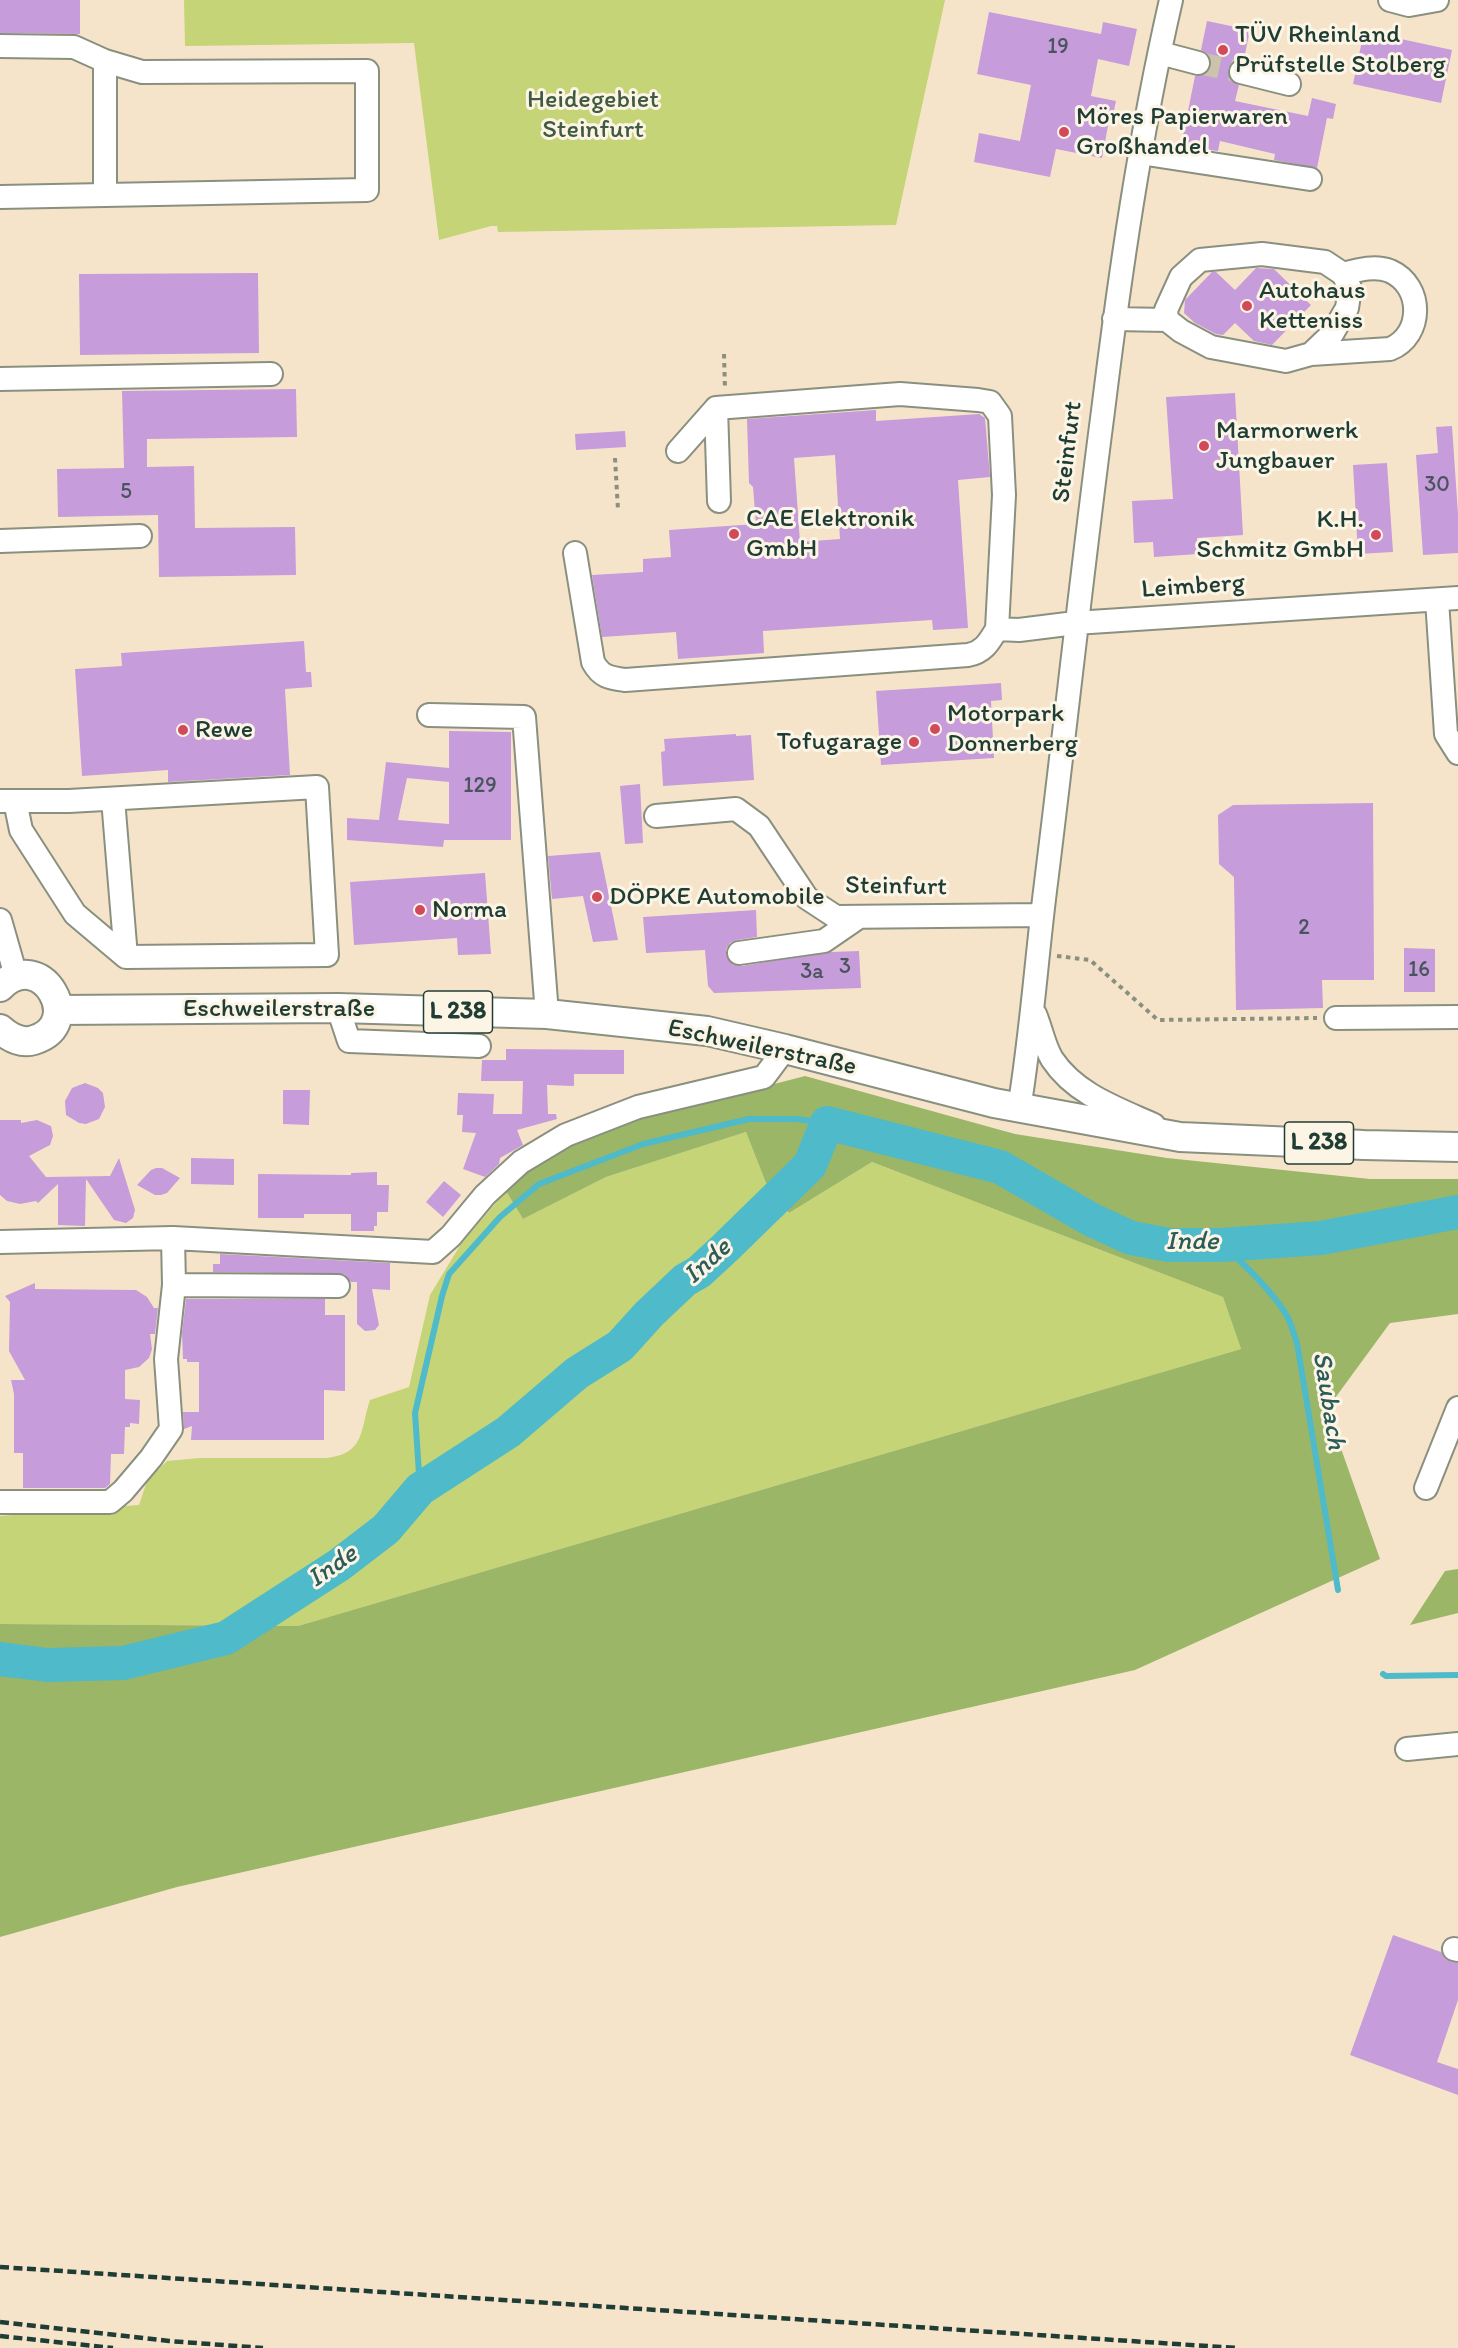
<!DOCTYPE html>
<meta charset="utf-8">
<style>
body{margin:0}
canvas{display:block;background:#f6e4ca}
</style>
<canvas width="1458" height="2348"></canvas>
<script>
const c = document.querySelector('canvas').getContext('2d');
c.lineJoin = 'round';
function fillPath(path, color) {
  c.fillStyle = color;
  c.fill(path, 'evenodd');
}
function trace(path, color, width, dash) {
  c.strokeStyle = color;
  c.lineWidth = width;
  c.lineCap = dash ? 'butt' : 'round';
  c.setLineDash(dash || []);
  c.stroke(path);
}
function write(font, color, halo, rows, align = 'center') {
  c.font = font + ' Itim,sans-serif';
  c.lineWidth = 6;
  c.setLineDash([]);
  c.textBaseline = 'middle';
  c.strokeStyle = halo;
  c.fillStyle = color;
  for (const [text, x, y, turn = 0] of rows) {
    c.save();
    c.translate(x, y);
    c.rotate((+turn || 0) * Math.PI / 180);
    c.textAlign = isNaN(turn) ? turn : align;
    if (halo) c.strokeText(text, 0, 0);
    c.fillText(text, 0, 0);
    c.restore();
  }
}
const green = new Path2D(`
 M184 0H945L896 225 498 232 497 226H491L439 240 414 43 185 46Z
 M746 1132 766 1183 789 1213 872 1162 1223 1297 1241 1349 298 1626 0 1624V1516L139 1505 147 1481 167 1461 200 1458H326C366 1454 360 1429 370 1400L409 1387 430 1295 461 1244 506 1191 523 1219 606 1177Z`);
const forest = new Path2D(`
 M805 1076 1015 1134 1167 1158 1370 1179H1458V1314L1390 1323 1327 1409 1380 1559 1135 1670 177 1887 0 1937V1624L298 1626 1241 1349 1223 1297 872 1162 789 1213 766 1183 746 1132 606 1177 523 1219 506 1191 527 1172 572 1145 643 1118Z
 M1458 1569V1613L1410 1625 1445 1571Z`);
const stream = new Path2D(`
 M1221 1245C1242 1261 1278 1297 1289 1320 1292 1327 1294 1335 1297 1343L1338 1590
 M420 1489 415 1413 442 1296 449 1274 500 1217 539 1184 643 1144 749 1119H796L827 1123
 M1383 1674 1386 1676 1458 1675`);
const river = new Path2D(`
 M0 1659 48 1665 123 1663 226 1638 339 1565 386 1529 420 1489 508 1432 577 1373 620 1346 649 1314 685 1280 699 1272 725 1248 810 1165 827 1123 1000 1167 1092 1220 1131 1238 1169 1245H1221L1321 1238 1458 1212`);
const building = new Path2D(`
 M0 0H80V34L0 33Z
 M989 12 1101 34 1103 22 1137 29 1129 66 1098 59 1091 96 1116 101 1113 115H1110L1102 158 1056 149 1050 177 974 162 979 133 1020 141 1031 85 977 74Z
 M1207 21 1250 30 1244 59 1232 62 1228 69 1231 81 1239 85 1235 101 1308 116 1312 98 1336 104 1333 119 1327 118 1317 168 1274 160 1275 154 1220 141 1218 151 1181 146 1195 76 1207 73 1211 66 1208 54 1201 50Z
 M1364 31 1452 50 1441 103 1353 84Z
 M1256 268 1274 269 1311 305 1272 345 1254 341 1235 323 1223 335 1216 334 1195 323 1184 313 1185 300 1212 272H1216L1235 290Z
 M258 273 259 353 80 355 79 274Z
 M296 389 297 437 147 439V467L194 466 195 528 295 527 296 575 159 577 158 515 58 517 57 469 124 468 122 391Z
 M1235 393 1243 535 1197 538 1198 554 1154 557 1153 542 1134 543 1132 501 1173 499 1166 397Z
 M876 410V421L979 414 985 418 990 477 958 480 968 628 933 630 932 620 763 631 764 653 678 659 676 632 602 637 592 575 643 572V559L671 557 669 530 756 524 753 487 749 483 747 419ZM835 455 840 539 800 542 794 458Z
 M1452 426 1458 514V553L1423 555 1416 455 1438 453 1436 427Z
 M625 431 626 447 576 450 575 434Z
 M1387 463 1393 552 1358 554 1353 465Z
 M304 641 306 672H311L312 687 285 689 290 775 168 782V770L82 776 75 669 122 666 121 653Z
 M1001 683 1002 700 991 701 994 758 881 765 876 691Z
 M449 731 511 732V840H444L443 847 347 840V818L379 820 386 762 449 768ZM407 778 449 782V824L398 820Z
 M736 734V736L751 735 754 780 663 786 661 752 665 751 664 739Z
 M640 784 643 843 625 844 620 786Z
 M1373 803 1374 980H1322L1323 1008 1236 1010 1234 877 1219 864 1218 815 1233 805Z
 M600 852 618 940 593 942 583 896 552 899 548 856Z
 M485 873 491 954 458 955 457 938 354 945 350 882Z
 M756 910 757 937 737 940 730 943 726 949V955L733 965 741 966 831 952 859 951 861 988 714 993 708 986 705 950 646 953 643 917Z
 M1404 948 1435 949V992H1404Z
 M506 1049 624 1050V1074H574V1086L547 1085 548 1114H556L557 1119 517 1130 523 1145 500 1158 499 1164 485 1177 463 1169 476 1133 462 1132 463 1115H457L458 1093 494 1094 493 1114H522L523 1081H481L482 1060H506Z
 M85 1083 98 1088 103 1093 105 1107 99 1119 86 1124 79 1123 66 1115 65 1101 72 1088Z
 M283 1090H310L309 1125 283 1124Z
 M0 1120H21V1123L37 1120 51 1126 53 1136 50 1145 29 1156 46 1177 110 1176 119 1158 135 1210 133 1218 126 1223 114 1220 86 1179 85 1226 58 1225V1184L38 1203 36 1201 20 1204 7 1201 0 1195Z
 M191 1158 234 1159V1185L191 1184Z
 M156 1168H162L180 1178 167 1193 161 1195H155L137 1185 151 1170Z
 M377 1172V1185H389L388 1212H377V1226H374V1231H351V1214H304V1218H258V1174L351 1175V1173Z
 M444 1181 461 1195 443 1217 426 1202Z
 M220 1254 390 1263V1290L372 1289 379 1325 375 1330 365 1331 357 1324V1282H351L344 1274 213 1272V1264H220Z
 M35 1283V1289L136 1290 147 1297 154 1308H158L155 1334H150L152 1349 149 1358 139 1367 125 1370V1399L140 1400 139 1424 130 1423V1427H125L124 1454H111L110 1484 105 1488H23V1453H14V1394L11 1380H25L9 1351 10 1302 5 1296Z
 M186 1299H325V1315H345V1391L324 1390V1440H191L192 1426 184 1429 183 1412H199V1362H187V1359H183L182 1333Z
 M1393 1935 1441 1952 1445 1959 1458 1963V2000L1437 2062 1458 2069V2095L1350 2055Z`);
const minorTunnel = new Path2D(`
 M1198 63 1241 72`);
const path = new Path2D(`
 M724 354 725 389
 M615 458 618 510
 M1057 956 1090 960 1158 1020 1317 1018`);
const minor = new Path2D(`
 M1390 0 1409 5 1437 0
 M0 46 74 47 105 61 142 72 367 71V190L0 197
 M1160 53 1198 63
 M1241 72 1289 84
 M1140 153 1310 179
 M105 195V61
 M1114 319 1167 320 1181 331 1211 347 1286 361 1311 354 1332 334 1347 308 1350 288 1343 274 1325 262 1262 254 1200 260 1181 277 1166 310 1167 320
 M1311 354 1390 349C1423 336 1424 286 1390 271 1375 265 1358 270 1343 274
 M0 379 271 374
 M678 451 716 408
 M719 501 716 408 900 394 978 400 990 402 1000 416 1004 495 997 629 1019 630 1075 623 1458 598
 M0 541 140 536
 M575 553 593 662C601 677 610 678 625 680L968 655C984 652 989 642 997 629
 M1437 600 1446 734 1458 753
 M429 715 524 717 547 1014
 M113 799 126 957
 M0 801H69L317 787 327 955 126 957 75 914 21 830 15 801
 M656 816 736 809 759 826 807 898 836 917 1042 915
 M0 920 16 976
 M739 953 824 941 859 917
 M338 1008 349 1041 479 1046
 M1035 1014C1041 1028 1044 1046 1052 1059 1075 1094 1116 1108 1154 1125
 M1336 1018 1458 1017
 M1019 1109C1031 1037 1036 964 1045 891 1065 731 1082 571 1103 411 1120 273 1140 135 1171 0
 M0 1242 173 1238
 M174 1285 338 1286
 M1426 1488 1458 1408
 M0 1502H110L123 1491 151 1458 171 1429 166 1359 174 1285 173 1238 433 1252 451 1236 485 1195 521 1162 566 1135 638 1107 764 1077 785 1049
 M1407 1749 1458 1744
 M1454 1949 1458 1950`);
const major = new Path2D(`
 M0 987C41 945 87 1024 34 1040 21 1044 10 1038 0 1029
 M59 1010 338 1008 547 1014 707 1031 785 1049 994 1103 1180 1137 1364 1145 1458 1147`);
const rail = new Path2D(`
 M0 2267 1237 2348
 M0 2322 169 2341 263 2348
 M0 2336 113 2348`);
const markers = [
 [1223,50,6,"#d1495b"],
 [1064,132,6,"#d1495b"],
 [1247,306,6,"#d1495b"],
 [1204,446,6,"#d1495b"],
 [734,534,6,"#d1495b"],
 [1376,535,6,"#d1495b"],
 [935,729,6,"#d1495b"],
 [183,730,6,"#d1495b"],
 [914,742,6,"#d1495b"],
 [597,897,6,"#d1495b"],
 [420,910,6,"#d1495b"]
];
const numberNames = [
 ["19",1058,47],
 ["30",1437,485],
 ["5",126,492],
 ["129",480,786],
 ["2",1304,928],
 ["3",845,967],
 ["16",1419,970],
 ["3a",812,972]
];
const shields = [
 [458,1012,69],
 [1319,1143,69]
];
const shieldNames = [
 ["L 238",458,1012],
 ["L 238",1319,1143]
];
const poiNames = [
 ["TÜV Rheinland",1235,35],
 ["Prüfstelle Stolberg",1235,65],
 ["Möres Papierwaren",1076,117],
 ["Großhandel",1076,147],
 ["Autohaus",1259,291],
 ["Ketteniss",1259,321],
 ["Marmorwerk",1216,431],
 ["Jungbauer",1216,461],
 ["CAE Elektronik",746,519],
 ["GmbH",746,549],
 ["K.H.",1364,520,"right"],
 ["Schmitz GmbH",1364,550,"right"],
 ["Motorpark",947,714],
 ["Donnerberg",947,744],
 ["Rewe",195,730],
 ["Tofugarage",902,742,"right"],
 ["DÖPKE Automobile",609,897],
 ["Norma",432,910]
];
const parkNames = [
 ["Heidegebiet",593,100],
 ["Steinfurt",593,130]
];
const streetNames = [
 ["Steinfurt",1068,452,-83],
 ["Leimberg",1193,587,-4],
 ["Steinfurt",896,887,1],
 ["Eschweilerstraße",279,1009],
 ["Eschweilerstraße",762,1048,12]
];
const waterNames = [
 ["Inde",1192,1242],
 ["Inde",708,1262,-42],
 ["Saubach",1328,1401,81],
 ["Inde",333,1567,-35]
];
fillPath(green, '#c4d476');
fillPath(forest, '#9bb667');
trace(stream, '#4ebaca', 6);
trace(river, '#4ebaca', 34);
fillPath(building, '#c69cdb');
trace(minorTunnel, '#cbc3ac', 22, [22, 11]);
trace(minor, '#8a907f', 26);
trace(major, '#8a907f', 32);
trace(path, '#8a907f', 4, [4.5, 4.5]);
trace(minor, '#fff', 22);
trace(major, '#fff', 28);
trace(rail, '#1f3d34', 4.5, [9, 4.5]);
for (const [x, y, r, color] of markers) {
  const dot = new Path2D();
  dot.arc(x, y, r, 0, 2 * Math.PI);
  c.fillStyle = color;
  c.fill(dot);
  trace(dot, '#fcf5e5', 2);
}
write('22px', '#49555e', null, numberNames);
for (const [x, y, w] of shields) {
  const box = new Path2D();
  box.roundRect(x - w / 2, y - 21, w, 42, 4.5);
  c.fillStyle = '#fcf5e5';
  c.fill(box);
  trace(box, '#1f3d34', 1.5);
}
write('bold 24px', '#1f3d34', null, shieldNames);
write('26px', '#1f3d34', '#fcf5e5', poiNames, 'left');
write('26px', '#405b41', '#fcf5e5', parkNames);
write('26px', '#1f3d34', '#fcf5e5', streetNames);
write('italic 27px', '#2b5c5a', '#fcf5e5', waterNames);
</script>
